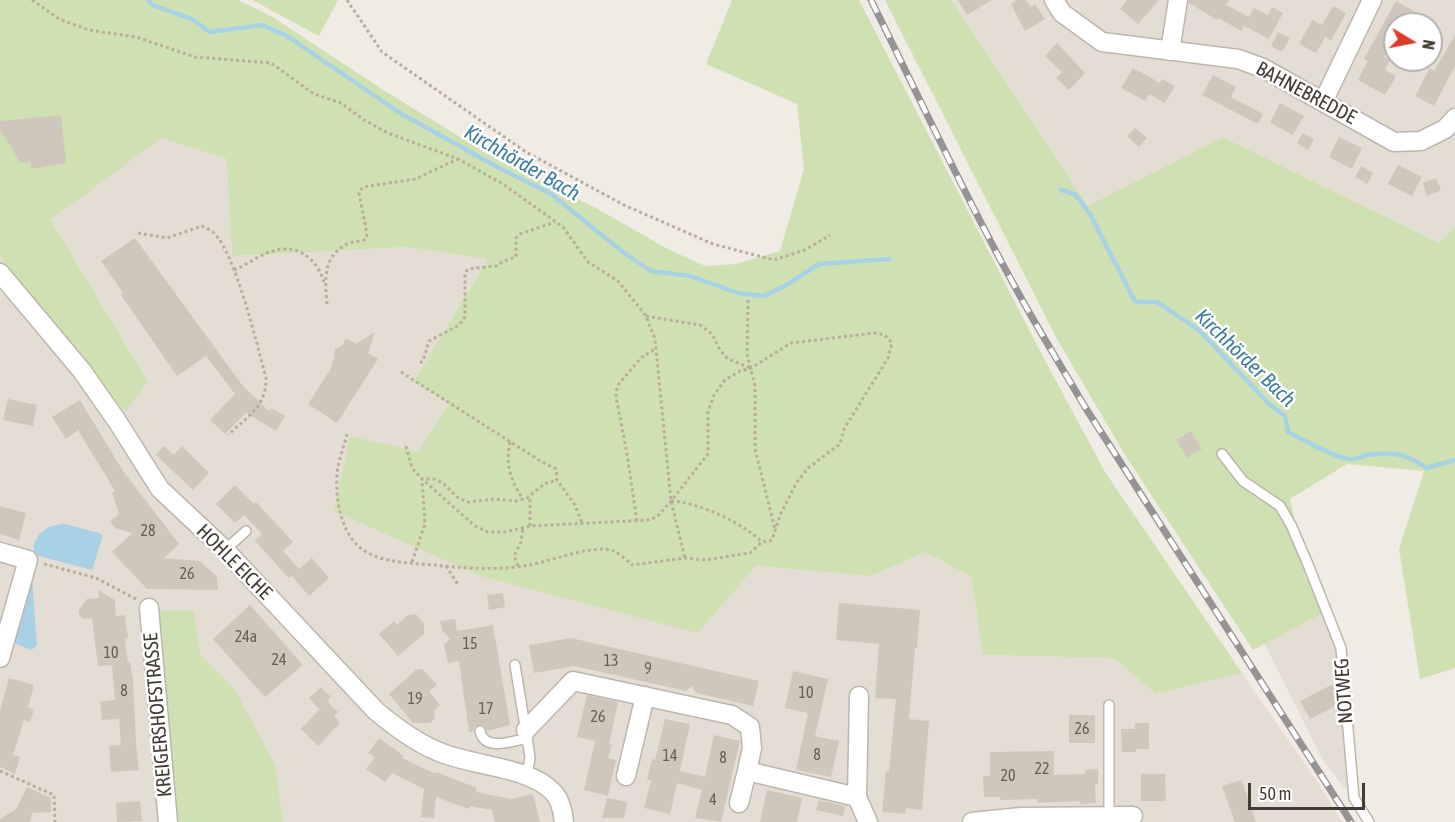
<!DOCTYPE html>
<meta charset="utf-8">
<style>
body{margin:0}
#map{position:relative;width:1455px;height:822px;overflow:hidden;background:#f0ece5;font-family:"Asap Condensed",sans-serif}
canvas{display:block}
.north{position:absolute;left:1383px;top:12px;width:60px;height:60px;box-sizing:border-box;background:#fff;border:2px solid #b3b1ae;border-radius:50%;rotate:100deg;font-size:16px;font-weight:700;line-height:24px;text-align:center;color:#423c35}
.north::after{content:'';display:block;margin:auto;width:21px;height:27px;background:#df3b2d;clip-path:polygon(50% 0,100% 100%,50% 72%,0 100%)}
.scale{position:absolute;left:1248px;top:783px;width:117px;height:27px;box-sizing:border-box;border:3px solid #423c35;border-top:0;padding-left:8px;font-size:18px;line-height:21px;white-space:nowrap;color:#423c35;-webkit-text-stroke:4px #fff;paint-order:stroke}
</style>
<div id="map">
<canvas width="1455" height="822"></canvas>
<div class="north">N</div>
<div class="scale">50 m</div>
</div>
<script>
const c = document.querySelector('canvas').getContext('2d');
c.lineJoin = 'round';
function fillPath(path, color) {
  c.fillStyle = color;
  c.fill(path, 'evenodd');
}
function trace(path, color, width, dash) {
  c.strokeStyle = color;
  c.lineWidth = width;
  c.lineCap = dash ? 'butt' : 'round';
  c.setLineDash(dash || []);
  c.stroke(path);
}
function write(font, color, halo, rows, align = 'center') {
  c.font = font + ' "Asap Condensed",sans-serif';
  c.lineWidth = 5;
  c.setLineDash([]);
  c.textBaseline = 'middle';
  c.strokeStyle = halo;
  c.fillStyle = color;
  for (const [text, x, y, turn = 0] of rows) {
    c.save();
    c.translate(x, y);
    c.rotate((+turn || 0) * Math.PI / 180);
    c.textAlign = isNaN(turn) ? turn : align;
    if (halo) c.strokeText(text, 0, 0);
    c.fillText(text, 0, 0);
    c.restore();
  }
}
const residential = new Path2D(`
 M951 0H1455V227L1439 243 1223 137 1088 207ZM1395 24H1431V60H1395Z
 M161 138 228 159 232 256 406 247 488 259 413 382 449 404 418 452 698 633 756 566 871 576 926 552 971 577 983 655 1114 658 1157 694 1242 673 1318 783 1342 822H0V256L125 412 148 380 51 220Z
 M1323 613 1336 647 1347 791 1324 762 1264 643Z`);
const green = new Path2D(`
 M0 0H238L271 16 385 91 496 159 596 208 666 248 705 266 736 264 780 251 804 169 797 104 706 64 732 0H859L1040 351 1105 472 1242 673 1156 694 1114 658 983 655 971 577 926 552 871 576 756 566 698 633 481 576 334 511 350 436 418 452 449 404 413 382 488 259 406 247 232 256 227 159 161 138 51 220 148 381 125 412 0 256Z
 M252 0H338L319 36Z
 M885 0H951L1088 206 1223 137 1439 243 1455 227V668L1420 679 1399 549 1424 471 1347 464 1290 499 1304 561 1323 613 1253 650 1125 455 1057 339Z
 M155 610 194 611 200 655 235 690 275 765 283 822H171Z`);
const water = new Path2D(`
 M65 524 99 533 103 536 92 570 39 556 34 552C32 534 49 524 65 524Z
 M32 578 37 646 31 650 16 644 14 641Z`);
const stream = new Path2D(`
 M149 0 152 5 192 19 210 32 262 25 287 36 400 113 501 169 551 194 624 253 651 271 690 276 738 293 764 296 783 287 819 264 889 259
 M1061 190 1075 194 1090 214 1133 298 1137 302H1157L1200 331 1269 404 1285 416 1288 432C1304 440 1332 457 1349 459 1355 460 1362 456 1368 455 1391 451 1408 454 1426 468L1455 460`);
const building = new Path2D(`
 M958 0H992L967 15Z
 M1017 0H1026L1030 7 1035 4 1045 19 1025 31 1011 4Z
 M1127 0H1159L1138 24 1120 9Z
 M1189 0H1229L1226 5 1249 17 1245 24 1254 8 1268 15 1272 7 1283 13 1269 39 1244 26 1242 31 1218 18 1217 20 1189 3Z
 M1396 1 1436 24H1395V37L1384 57 1390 60 1385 70 1396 76 1385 95 1358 80 1368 61 1364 59Z
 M1333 6 1346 13 1331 41 1325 37 1316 53 1299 44 1312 20 1322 25Z
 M1278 32 1290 38 1282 52 1271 46Z
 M1455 35V66L1434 106 1415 96 1430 68 1434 71Z
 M1057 43 1085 73 1069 90 1056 78 1062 72 1045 56Z
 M1133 68 1160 83 1162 79 1175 86 1165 103 1149 94 1145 101 1121 88Z
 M1213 75 1236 87 1231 97 1263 114 1258 124 1202 95Z
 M1280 103 1304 116 1293 135 1270 123Z
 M61 115 66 163 31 169 30 162 21 163 0 130V121Z
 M1135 128 1147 138 1139 147 1127 136Z
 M1303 133 1314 139 1308 150 1297 143Z
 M1339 137 1362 148 1352 169 1329 157Z
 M1398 165 1422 177 1412 196 1388 184Z
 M1361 166 1373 173 1367 184 1355 177Z
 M1436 178 1441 190 1427 196 1423 183Z
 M135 238 242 385 269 411 271 408 285 416 276 431 246 413 225 434 210 420 235 394 206 356 177 376 121 295 123 293 101 261Z
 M375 332 368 353 378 359 337 423 308 404 330 370 334 359 335 349 342 346 346 338 356 344Z
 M8 399 37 405 33 426 3 420Z
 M80 400 123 471 179 544 164 558 200 561 217 577 218 590 147 589 112 552 132 533 115 528 110 521 119 514 112 493 115 491 78 430 66 439 52 417Z
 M1191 431 1202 449 1187 458 1176 440Z
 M164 446 174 455 182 446 209 473 193 490 156 455Z
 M235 485 254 504 256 502 293 542 283 551 299 569 312 558 329 578 309 596 292 576 289 578 255 541 262 534 244 515 235 523 216 504Z
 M0 506 26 513 19 540 0 534Z
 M98 590 115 600 116 616 125 615 128 638 125 639 128 663 130 662 133 680 136 744 139 770 111 772 109 746 121 745 119 719 102 720 100 702 115 700 112 665 98 666 92 618 83 619 79 615V610L87 599 99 598Z
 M503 593 505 607 489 610 487 595Z
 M839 603 920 610 917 648H915L909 719 929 721 922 810 906 808 905 814 882 812 886 771 889 772 896 699 875 698 879 644 836 640Z
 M250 605 303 665 265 697 213 639Z
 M416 614 424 624V634L398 656 379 634 394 621 397 625 408 615Z
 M455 619 457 631 493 625 510 725 487 731 484 725H478L474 727 473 732H469L459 661 448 663 444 644 450 639 442 630 440 621Z
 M571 638 759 681 753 706 696 693 692 686 686 691 574 666 534 673 529 645Z
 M417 669H422L437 685 429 691 440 705 434 710 435 718 430 723H413L389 694Z
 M793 671 828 679 815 736 839 741 831 777 796 770 808 713 785 708Z
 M9 678 34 685 28 708 34 709 30 722 24 720 13 755 20 757 15 774 0 767V711Z
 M1337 682 1339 704 1310 719 1300 701Z
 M321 687 331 697 319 709 309 698Z
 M587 695 618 702 609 744 612 745 608 758 616 760 608 796 584 790 595 741 577 737Z
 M327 701 338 712 334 716 340 723 318 746 301 729Z
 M1069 715H1095V743H1069Z
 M665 719 690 724 680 771 705 777 714 735 740 741 721 822 695 818 702 790 677 783 670 814 644 808 651 780H647L652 759 655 760Z
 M1135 723H1149V749H1136V752H1122L1121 729H1135Z
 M379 738 404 756 402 758 436 774V772L477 788 476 792 511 799 533 794 540 822H495L492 810 470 806 469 809 436 797 434 818 421 817 424 789 392 773 385 782 366 769 375 757 368 753Z
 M1054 751V775L1085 774V770L1098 769V784H1095L1096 803 1080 804V801L1038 803V799L1000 800V797H984L983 776H990V752Z
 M1141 774H1165L1166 801H1141Z
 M1241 780 1244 787 1256 822H1235L1222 786Z
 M27 787 51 798V812L32 813 30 822H0V819L16 809Z
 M767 790 802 798 797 822H760Z
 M607 798 627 802 624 818H602Z
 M819 800 845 806 843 816 816 810Z
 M140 801 142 821 117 822 116 803Z`);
const path = new Path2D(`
 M32 0 59 19 89 30 136 37 195 57 271 63 314 94 341 103 364 120 388 133 458 159 503 184 563 227 588 262 618 281 646 316 655 339 671 501 685 558
 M347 0 382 52 526 152 624 205 713 244 774 260 805 250 830 235
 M138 233 167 238 202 226C206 228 211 230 214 233 236 255 257 345 266 378 267 406 247 417 228 435
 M234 270C247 265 260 254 273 251 298 243 317 259 324 282
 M748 300 747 354 755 386V449L775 529
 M327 304C325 281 322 257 347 244 353 241 360 242 366 239L367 234 359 193 363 187 415 179 458 159
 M646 316 700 325 712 334 720 350 728 359 751 368
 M420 363 423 361 429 341 459 325 465 317V273L468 269 496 266 504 261 516 257V238L520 234 555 222
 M401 372 542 462 556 469 557 480 575 505 582 523
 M347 434C344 447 338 461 337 474 335 502 342 541 370 554 389 563 411 563 433 565 464 568 497 571 529 565 548 562 596 543 614 551 620 554 627 560 632 565L685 558 705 560 750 553 762 542 772 540 781 513 797 482 808 468 840 444 844 429 888 358 892 343 885 335 874 333 791 343 751 368 740 371 725 380 714 395 708 412V454L671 501 657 517 648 520 530 526 505 532H488L475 526 422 479 412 468 405 443
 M510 442C505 465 511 481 523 499
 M671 501C700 503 741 522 762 542
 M637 521 626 448 616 397 617 386 641 358 656 348
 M530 526V496
 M412 562 425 524 422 479H434L443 483 457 497 468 502 495 499 517 501 527 498 544 484 557 480
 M44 564 96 578 136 599
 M446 566 459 586
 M518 566 514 556 521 542 523 527
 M0 771 54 795 55 822`);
const service = new Path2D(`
 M1222 454 1243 481 1280 506 1291 525 1307 562 1341 648 1354 798 1369 822
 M225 550 246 531
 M515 665 530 757 527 776
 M480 731C484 752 513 741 528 738
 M1109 816V705`);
const minor = new Path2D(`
 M1054 0 1062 13 1102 42 1238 59 1263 68 1394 142 1421 141 1445 129 1455 118
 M1170 51 1178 0
 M1323 102 1372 0
 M0 273 82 371 117 421 160 489 225 550 376 711C394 726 415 742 437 751 469 766 529 766 553 792 560 799 563 813 564 822
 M0 552 28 560 0 658
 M149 608 168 822
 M859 696 857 797 868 822
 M526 730 573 681 732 715 750 727 752 748 747 771 857 797
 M626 776 645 696
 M739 803 747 771
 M972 822 1021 817 1133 816`);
const rail = new Path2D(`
 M871 0C918 95 963 192 1014 285 1036 326 1061 366 1085 407L1351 822`);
const numberNames = [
 ["28",148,531],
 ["26",187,574],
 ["24a",246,637],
 ["15",470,644],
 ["10",111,653],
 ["24",279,660],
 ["13",611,661],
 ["9",648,669],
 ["8",124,691],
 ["10",806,693],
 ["19",415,699],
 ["17",486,709],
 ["26",598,717],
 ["26",1082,729],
 ["8",817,755],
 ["14",670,756],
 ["8",723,758],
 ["22",1042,769],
 ["20",1008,776],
 ["4",713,800]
];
const streetNames = [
 ["BAHNEBREDDE",1306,93,28],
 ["HOHLE EICHE",234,562,45],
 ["NOTWEG",1344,691,-94],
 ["KREIGERSHOFSTRASSE",158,715,-95]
];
const waterNames = [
 ["Kirchhörder Bach",522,163,30],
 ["Kirchhörder Bach",1245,358,44]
];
fillPath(residential, '#e3ddd4');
fillPath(green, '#cfe0b2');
fillPath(water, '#a8d1e6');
trace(stream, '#a8d1e6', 4.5);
fillPath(building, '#d0c7bc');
trace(service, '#bdb6ac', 12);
trace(minor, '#bdb6ac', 21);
trace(path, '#baad9c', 3, [3, 3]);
trace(service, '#fff', 9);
trace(minor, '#fff', 18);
trace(rail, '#949494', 7);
trace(rail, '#fff', 4.5, [14]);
write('16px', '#665f57', null, numberNames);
write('20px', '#423c35', '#fff', streetNames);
write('italic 21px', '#3c7da0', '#fff', waterNames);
</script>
